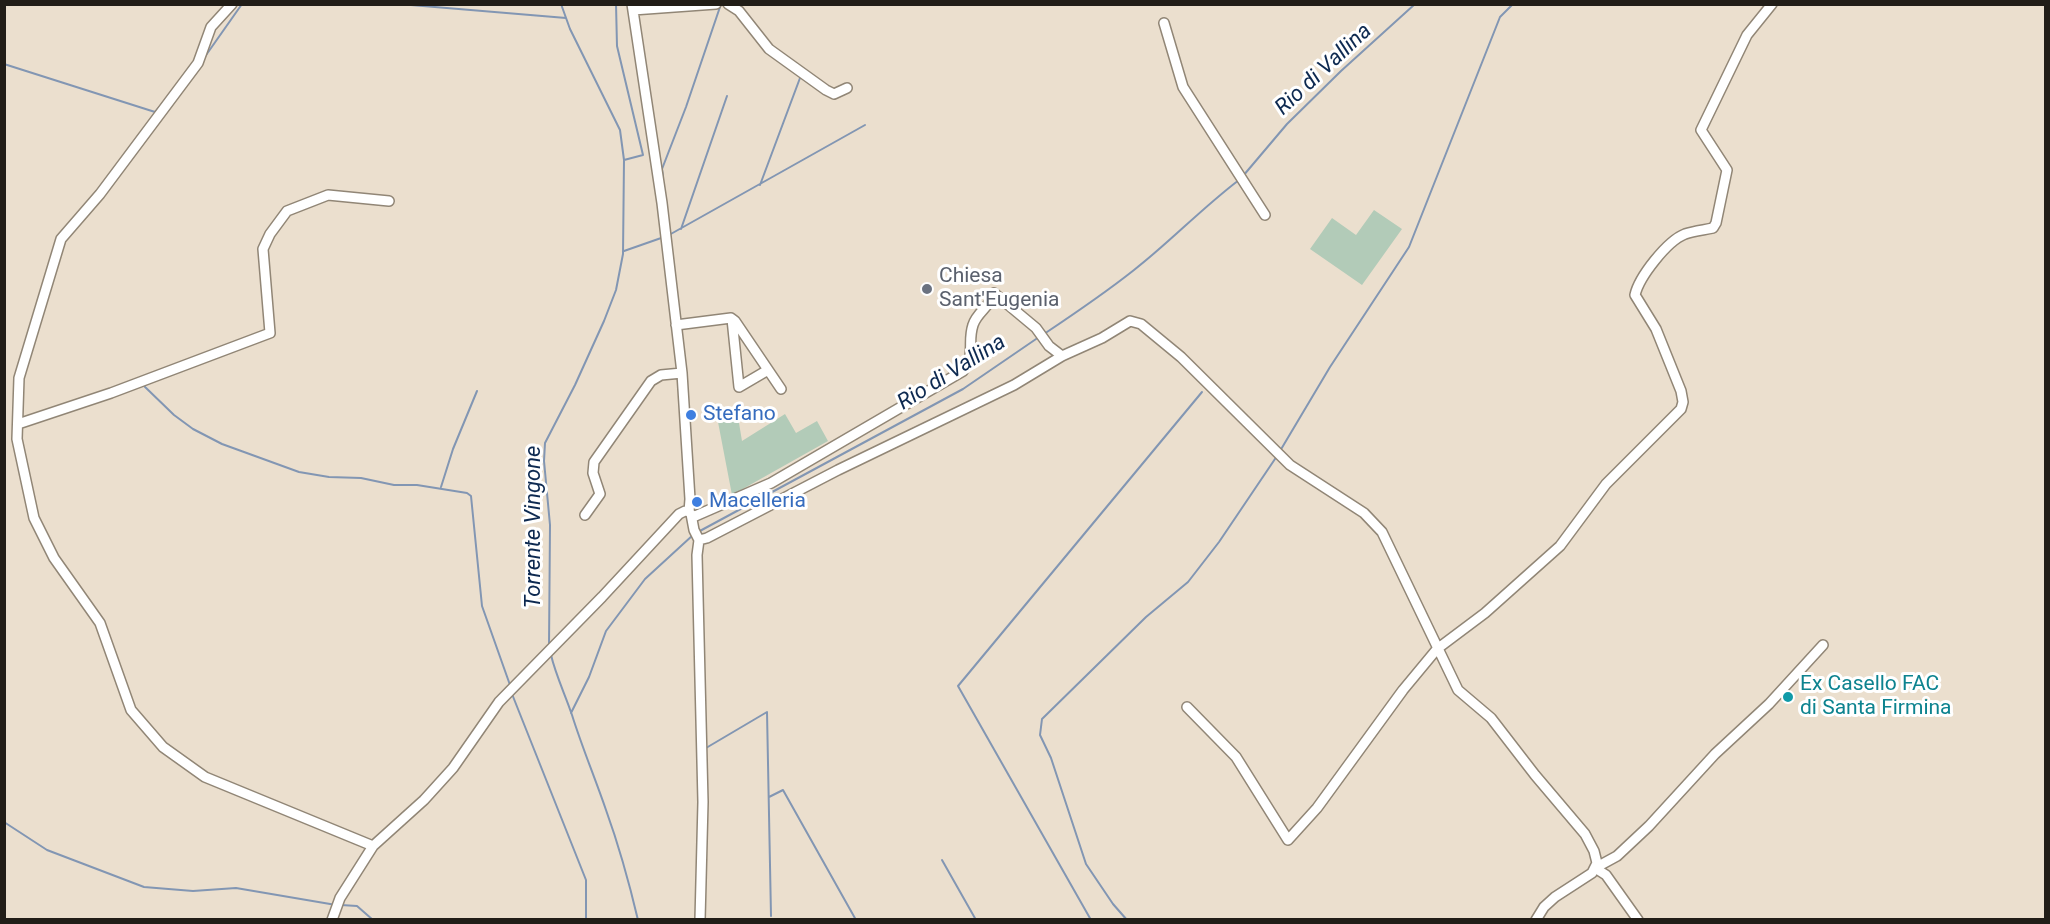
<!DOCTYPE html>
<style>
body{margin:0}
#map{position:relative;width:2050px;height:924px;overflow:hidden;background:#ebdfce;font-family:Roboto,sans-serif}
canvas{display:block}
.frame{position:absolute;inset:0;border:6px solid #211d17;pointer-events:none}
</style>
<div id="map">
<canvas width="2050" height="924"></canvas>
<div class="frame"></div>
</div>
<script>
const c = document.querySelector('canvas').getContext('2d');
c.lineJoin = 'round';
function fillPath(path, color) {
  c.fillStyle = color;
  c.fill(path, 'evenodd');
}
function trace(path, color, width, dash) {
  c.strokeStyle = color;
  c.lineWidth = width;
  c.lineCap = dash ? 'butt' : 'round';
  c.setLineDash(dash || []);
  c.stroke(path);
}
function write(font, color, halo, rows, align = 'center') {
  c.font = font + ' Roboto,sans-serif';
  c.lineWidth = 6;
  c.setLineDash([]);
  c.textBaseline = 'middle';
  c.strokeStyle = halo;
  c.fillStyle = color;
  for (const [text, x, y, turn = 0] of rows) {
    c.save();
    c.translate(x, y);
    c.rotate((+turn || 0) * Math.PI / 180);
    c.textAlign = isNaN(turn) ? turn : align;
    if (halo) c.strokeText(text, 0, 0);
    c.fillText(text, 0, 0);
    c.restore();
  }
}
const green = new Path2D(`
 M1374 210 1402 229 1362 285 1310 249 1332 218 1356 235Z
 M737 411 742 441 785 414 796 433 817 421 828 441 732 495 718 422Z`);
const stream = new Path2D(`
 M399 4 566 18
 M616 4 617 46 643 155 624 160
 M204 58 242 4
 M4 64 155 112 164 102
 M1243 176 1287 124 1341 71 1415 4
 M663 177 662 169 686 107 721 4
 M760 185 800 78
 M681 229 727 96
 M669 235 865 125
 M624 251 664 237
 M1044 334C1074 314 1105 293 1134 270 1170 242 1202 208 1239 180
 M143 385 174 415 193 429 222 444 299 472 329 477 361 478 394 485H417L467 493 471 496 482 606 510 685
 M1280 451 1330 367 1409 247 1500 17 1513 4
 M441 487 453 449 477 391
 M698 532 963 389 1039 337
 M549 646 550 525 544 461 545 443 575 385 604 321 616 290 623 254 624 160 620 130 570 29 561 4
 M551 655C556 676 565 694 572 715 582 747 595 778 606 810 619 846 629 882 638 920
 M512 694 586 880V920
 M571 713 589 677 606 631 645 579 693 535
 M706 748 767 712 771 916
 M769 797 783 790 856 920
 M4 822 47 850 144 887 193 891 236 888 336 905
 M942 860 976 920
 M341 905 357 906 373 920
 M1091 920 958 686 1202 392
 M1127 920 1113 904 1086 864 1051 758 1040 735 1042 719 1146 617 1188 582 1219 542 1277 456`);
const minor = new Path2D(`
 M232 4 211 27 198 63 100 194 61 239 19 378 17 439 34 518 54 558 100 623 131 710 163 747 205 777 373 846
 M728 4 739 11 769 49 826 90 834 94 847 88
 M633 10 716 4
 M1164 23 1183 87 1265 215
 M732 319 739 387 768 370
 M676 325 731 318 735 321 781 389
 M18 424 111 393 270 333 263 249 270 234 287 211 328 195 389 201
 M691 514 694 530 699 540
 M585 515 600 494 593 473 594 462 651 381 661 375 682 373
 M693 517 771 483 963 371C976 353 967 343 973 325 977 312 991 306 994 293L1036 328 1049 346 1062 356
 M699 540 707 538 838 470 1014 385 1062 356 1102 338 1130 321 1141 324 1181 357 1290 465 1364 513 1382 532 1458 690 1491 718 1535 775 1585 834 1594 851 1597 863 1592 873 1555 897 1544 907 1536 920
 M699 540 697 555 703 802 700 920
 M1187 707 1236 757 1288 840 1317 808 1403 690 1437 649 1485 613 1560 546 1606 484 1681 409 1683 402 1681 391 1656 329 1635 295C1639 277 1667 241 1685 234 1694 231 1704 230 1713 228L1716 223 1727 170 1701 130 1747 35 1772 4
 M1595 868 1617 856 1649 826 1715 754 1769 704 1823 645
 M1595 868 1606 875 1638 920
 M332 920 340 898 373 846 424 800 453 768 499 702 602 597 679 514 685 511 689 512 690 499 682 373 662 203 632 4`);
const markers = [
 [927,289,6,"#6b7280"],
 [691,415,6,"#3f7fe0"],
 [697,502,6,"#3f7fe0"],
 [1788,697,6,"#0f9aa8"]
];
const worshipNames = [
 ["Chiesa",939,277],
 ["Sant'Eugenia",939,301]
];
const shopNames = [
 ["Stefano",703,415],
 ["Macelleria",709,502]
];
const cultureNames = [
 ["Ex Casello FAC",1800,685],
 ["di Santa Firmina",1800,709]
];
const waterNames = [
 ["Rio di Vallina",1324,70,-43],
 ["Rio di Vallina",952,373,-32],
 ["Torrente Vingone",534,527,-90]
];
fillPath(green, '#b2cbb8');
trace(stream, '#8296b3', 2);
trace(minor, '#918676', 12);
trace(minor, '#fff', 9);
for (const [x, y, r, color] of markers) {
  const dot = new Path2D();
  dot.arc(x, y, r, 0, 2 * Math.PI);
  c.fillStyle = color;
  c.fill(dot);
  trace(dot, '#fff', 2);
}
write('21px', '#5b616d', '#fff', worshipNames, 'left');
write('21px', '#366cbe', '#fff', shopNames, 'left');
write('21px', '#0d838f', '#fff', cultureNames, 'left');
write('italic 22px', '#0d2950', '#fff', waterNames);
</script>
